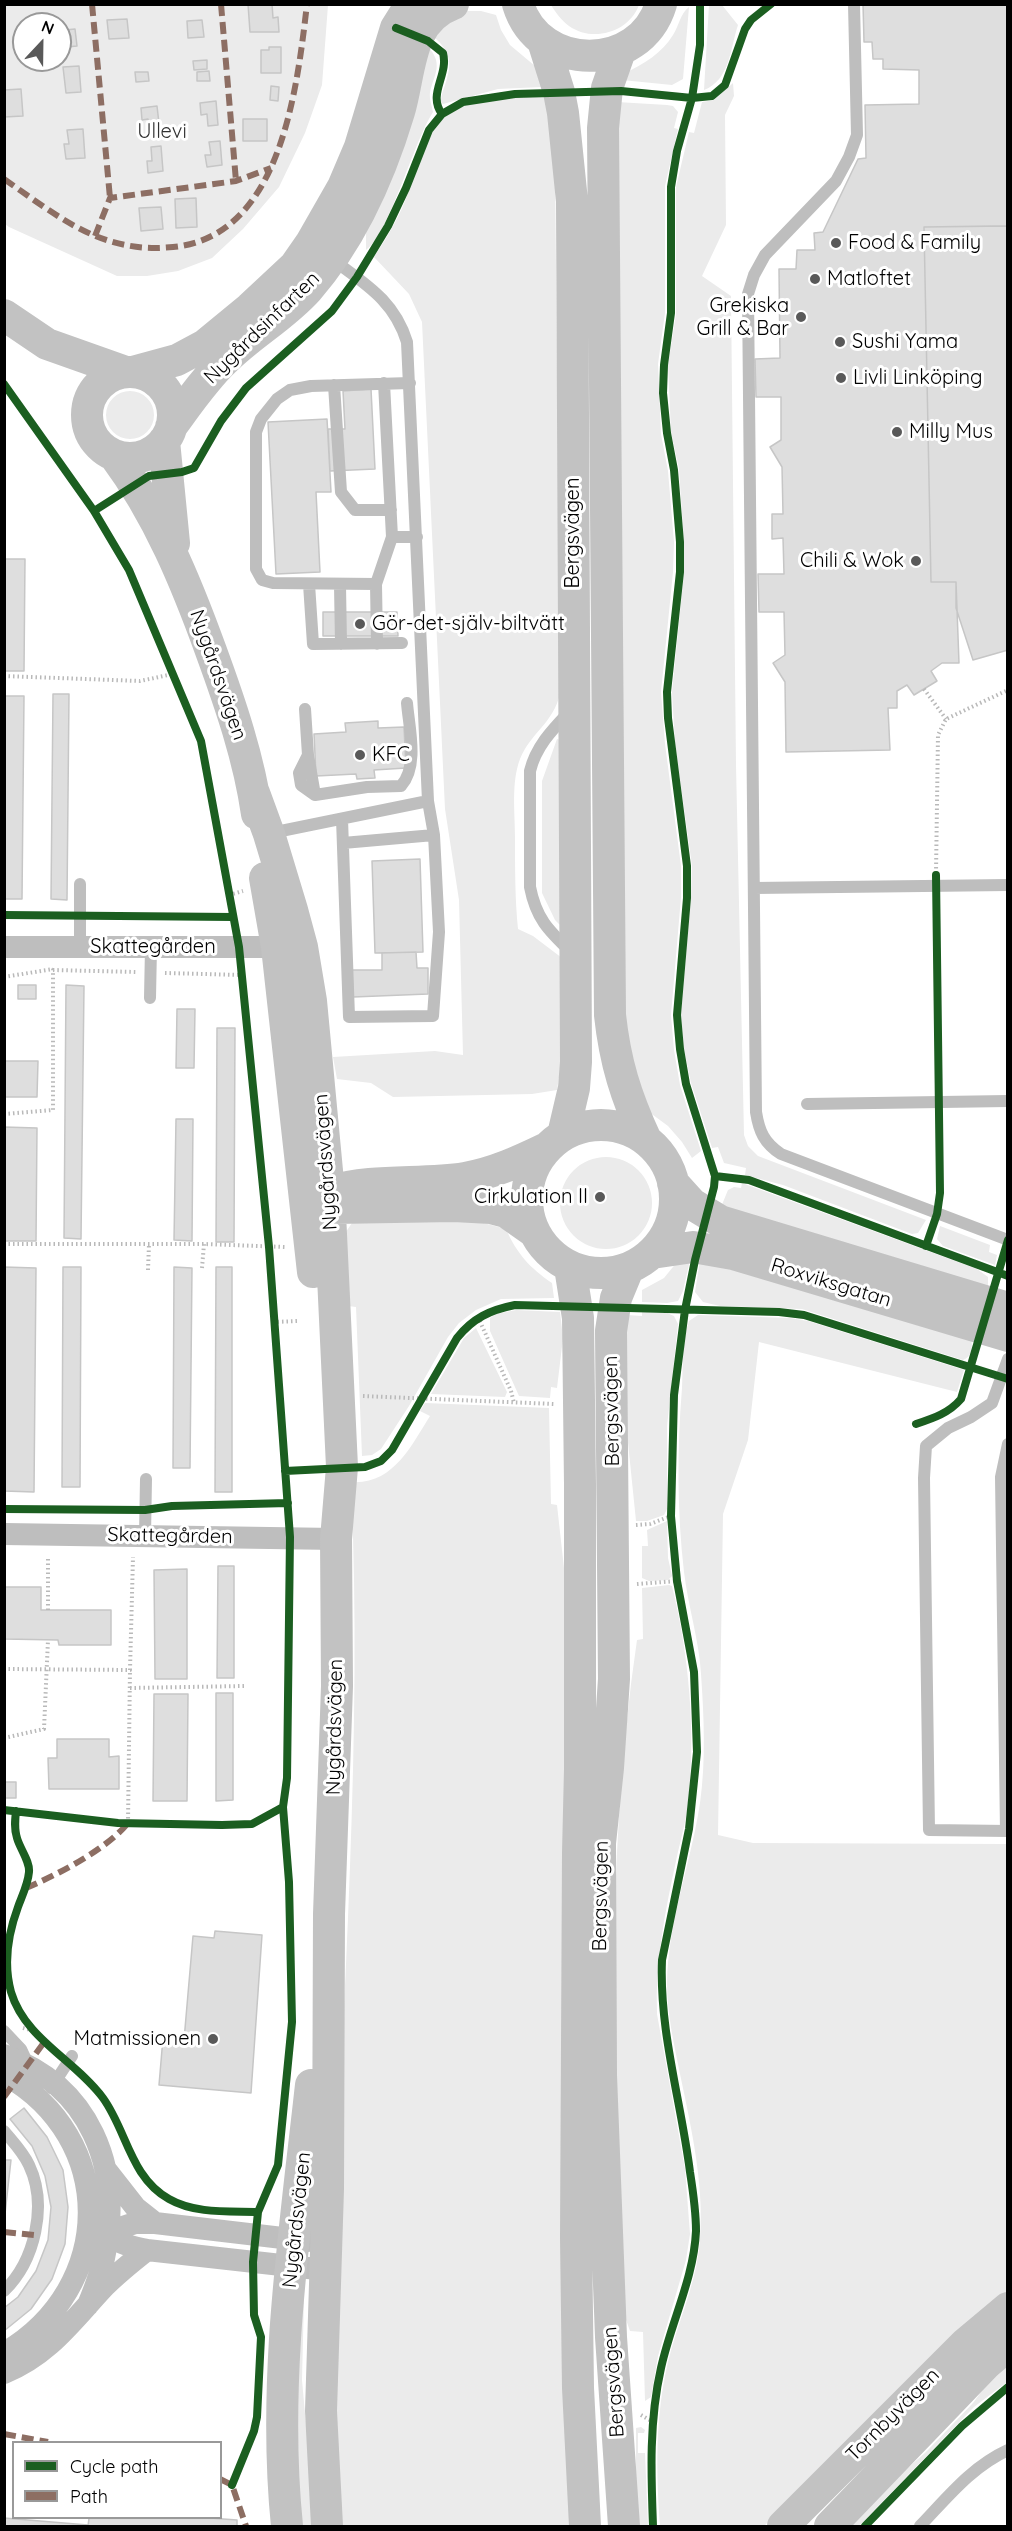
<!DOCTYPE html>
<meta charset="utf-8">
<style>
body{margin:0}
#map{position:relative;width:1012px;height:2531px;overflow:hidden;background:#fff;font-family:Quicksand,sans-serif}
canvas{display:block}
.frame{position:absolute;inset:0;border:6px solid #000;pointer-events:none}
.legend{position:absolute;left:12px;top:2441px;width:210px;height:78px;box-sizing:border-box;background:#fff;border:2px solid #999;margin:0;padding:8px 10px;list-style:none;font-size:18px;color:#000}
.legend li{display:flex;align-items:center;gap:12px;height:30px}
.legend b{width:30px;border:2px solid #999}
.north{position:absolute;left:12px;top:12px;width:60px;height:60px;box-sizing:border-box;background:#fff;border:2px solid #999;border-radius:50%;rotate:22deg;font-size:16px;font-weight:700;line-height:24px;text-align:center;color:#000}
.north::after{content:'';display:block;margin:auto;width:21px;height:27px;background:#595959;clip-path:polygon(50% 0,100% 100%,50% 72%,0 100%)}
</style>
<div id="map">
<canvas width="1012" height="2531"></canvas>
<div class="frame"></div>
<ul class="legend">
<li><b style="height:8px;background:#1b5e20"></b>Cycle path</li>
<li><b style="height:8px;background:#8d6e63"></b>Path</li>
</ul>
<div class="north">N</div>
</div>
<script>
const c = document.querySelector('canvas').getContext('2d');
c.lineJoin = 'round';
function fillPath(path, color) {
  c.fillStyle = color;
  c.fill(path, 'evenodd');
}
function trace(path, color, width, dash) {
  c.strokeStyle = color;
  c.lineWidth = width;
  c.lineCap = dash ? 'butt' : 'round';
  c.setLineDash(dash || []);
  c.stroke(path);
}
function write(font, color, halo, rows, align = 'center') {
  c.font = font + ' Quicksand,sans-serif';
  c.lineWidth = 6;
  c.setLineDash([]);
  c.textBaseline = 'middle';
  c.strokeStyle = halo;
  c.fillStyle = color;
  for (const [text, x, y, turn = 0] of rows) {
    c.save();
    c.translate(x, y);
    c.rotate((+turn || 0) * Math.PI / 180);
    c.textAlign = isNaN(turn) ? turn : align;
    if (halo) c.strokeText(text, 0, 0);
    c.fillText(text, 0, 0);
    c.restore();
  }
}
const green = new Path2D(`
 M5 5H328L322 85 305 133 279 187 243 229 212 258 178 271 147 276H117L9 227 5 224ZM24 24H60V60H24Z
 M551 5H639C629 32 593 43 569 26 561 20 556 13 551 5Z
 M709 5H722L738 25C730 49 730 80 704 90Z
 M689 7 683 79 672 85 622 80 625 73C644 64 662 53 673 35 679 26 680 14 689 7Z
 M466 11H481L496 15 501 30 510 45 535 66 542 87 498 89 443 104 441 102C441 93 445 87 447 78 454 56 444 45 428 32Z
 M430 49C443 65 434 75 430 92 429 99 432 106 433 112 414 141 389 234 366 250V227Z
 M733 83 734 96 725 115 726 225 702 276 731 296 736 765 744 1135 748 1146 758 1156 926 1220 918 1233 912 1234 783 1185 745 1175 746 1168 724 1163 718 1147 712 1148 691 1083 684 1049 681 1015 691 898 692 866 675 743 672 692 684 573V542L679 469 671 432 668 365 676 314V187L689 132 694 133 702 102 714 100Z
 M545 96 555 163 560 693C554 723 530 733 520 759 511 783 515 812 515 837 515 868 515 899 518 929L533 936 562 958 561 1064 557 1090 532 1094 393 1097 371 1083 337 1079 333 1057 435 1051 463 1055 459 900 445 809 422 322 409 294 374 257C386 239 397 221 405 201 417 173 423 129 451 112 474 99 518 98 545 96Z
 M617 102 667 105 673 106 678 112 674 128 678 129 665 186V313L658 364 661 434 668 471 674 542 673 572 661 692 665 744 681 866V897L671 1015 674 1050 680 1085 701 1151 692 1158 682 1142 668 1126 649 1112 634 1080 623 1006Z
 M106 415a24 24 0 1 1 48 0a24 24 0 1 1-48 0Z
 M557 739 560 740 562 927 555 920 542 893V781Z
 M560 1203a46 46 0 1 1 92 0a46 46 0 1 1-92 0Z
 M742 1183 977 1269 988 1277V1291L721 1207 728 1190 734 1187 741 1188Z
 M465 1218 506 1229C517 1254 530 1268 552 1283L554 1298 501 1299 476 1310 459 1323 448 1337 409 1406 381 1449 372 1455 362 1456 356 1307 348 1306 343 1236 352 1223Z
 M940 1226 990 1245 989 1252 997 1255 995 1265 943 1246 937 1239Z
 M690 1260 683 1291 678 1301 667 1303 642 1302V1290L664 1278 677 1262Z
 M700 1260 971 1338C973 1346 972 1357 963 1360L802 1309 720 1306 703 1302 695 1292Z
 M516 1310 560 1312 563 1338 557 1388 551 1387 550 1398 519 1396 490 1331V1318L496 1314Z
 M642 1312 667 1313 674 1316 678 1324 667 1426V1509L664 1515 647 1521H636L626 1423 625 1370 627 1315 642 1316Z
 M698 1315 790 1318 808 1321 964 1370 957 1392 759 1342 748 1440 723 1514 718 1835 753 1843 1007 1844V2293L764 2526H660C656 2470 655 2417 668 2362 677 2324 694 2289 699 2250 706 2192 692 2131 680 2074 674 2044 667 2014 667 1983 668 1922 691 1863 700 1803 706 1761 704 1717 701 1674 699 1640 688 1606 684 1572 677 1511 677 1449 682 1388 683 1367 682 1341 689 1321Z
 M476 1328 507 1392 505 1397 431 1394 464 1338Z
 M425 1403 549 1408 551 1504 557 1505 565 1577 572 2526H338C337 2436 331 2344 334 2254 342 1996 363 1740 351 1482 393 1485 411 1446 430 1416L420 1411Z
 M667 1521 668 1558 672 1576 668 1580 649 1581 642 1578V1546H648L647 1530Z
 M669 1585 672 1586C689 1655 696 1731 688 1803 686 1822 680 1842 676 1861 665 1912 655 1962 657 2014L685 2169 690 2234 686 2260 658 2356 651 2397 645 2401 643 2332 630 2331 624 2314C613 2090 604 1863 637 1640L643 1639 642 1588Z
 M298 2298H304L302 2380 315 2526H303L295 2486Z
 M1007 2357V2382L974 2407 859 2526H841L926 2452 973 2403Z
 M641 2427 645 2430 644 2433H638V2453H645L648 2526H636V2428Z`);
const building = new Path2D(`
 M248 4H272L273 18 278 17 279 32H250Z
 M863 4H1008V226L924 227 931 582H956L959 663H942L931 671 937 681 914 695 907 685 897 691V708H888L890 750 786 752 785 682 773 663 785 655 784 612H759L758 574H784L783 538 772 539V514H783L782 467 770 447 781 440V397H756L755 359 780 358 779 269H796L797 250H815L814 233 823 232 858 159 866 158 865 105 919 104V70L883 69V59H873L872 42H864Z
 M127 19 129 38 109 39 107 20Z
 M202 20 204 37 188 38 187 21Z
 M75 29 77 46 67 47 65 30Z
 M269 47H281V73H261V50H269Z
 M207 60V69L194 70 193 61Z
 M79 66 81 92 66 93 63 67Z
 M209 71 210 81H197V72Z
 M135 72H148L149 81 136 82Z
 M271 86 279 87 278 101 270 100Z
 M21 89 23 116 4 117V90Z
 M216 101 218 125 208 126 207 114 201 115 200 103Z
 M157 106 160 132 149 133 148 119 142 120 141 108Z
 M243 119H267V141H243Z
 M83 129 85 158 66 159 64 144H69L67 130Z
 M220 141 222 165 207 167 205 155H211L209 142Z
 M161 146 163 171 148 173 147 161H152L151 147Z
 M196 198 197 227 176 228 175 199Z
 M161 207 163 229 141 231 139 208Z
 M994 226H1008V650L973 660 956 608V582H931L924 227Z
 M371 389 375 469 330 471 328 429H345L343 391Z
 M327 419 331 492H316L320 572 276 574 268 422Z
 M4 559H25L24 671H4Z
 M323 612H397L398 636H323Z
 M53 694H69L67 900 51 899Z
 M4 696H24L22 899H4Z
 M378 721V728L404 727 406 768 374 770 375 778 357 779 356 774 316 776 314 734 346 732 345 723Z
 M420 859 423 952 375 953 372 861Z
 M416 952 417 968H428V994L353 997 352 970H382V953Z
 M18 985H36V999H18Z
 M66 985 84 986 81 1239 64 1238Z
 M177 1009H195L194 1068H176Z
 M217 1028H235L234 1242H216Z
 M4 1061H38L37 1097H4Z
 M176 1119H193L192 1241 174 1240Z
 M4 1127 37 1128 36 1241H4Z
 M4 1267 36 1268 34 1492 4 1491Z
 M63 1267H81L80 1487H62Z
 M174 1267 192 1268 190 1468H173Z
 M216 1267H232V1492H215Z
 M218 1566H234V1678H217Z
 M187 1569V1679H155L154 1570Z
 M4 1587H41V1610H111V1645H59L58 1640 4 1639Z
 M216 1693H233V1800L216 1801Z
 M154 1694H188L187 1801H153Z
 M57 1739H109V1757L119 1756V1789H49L48 1758H57Z
 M4 1782H16V1798H4Z
 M215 1931 262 1935 251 2093 159 2085 163 2038 184 2040 193 1936 214 1938Z
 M24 2108 47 2137 63 2170 68 2207 65 2244 52 2279 31 2309 4 2331V2308L18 2297 36 2271 48 2240 51 2207 45 2176 32 2146 10 2119Z
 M4 2160H11L4 2223Z
 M4 2518 88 2525V2526H4Z
 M89 2518H210L237 2520V2526H88Z`);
const path = new Path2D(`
 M4 676 140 681 173 674
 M924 689 946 719
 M936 873 938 735 946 719 1008 690
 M229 895 243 891
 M936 902 938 1089
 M4 915 67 916
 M95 916 233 917
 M165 973 242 975
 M4 977 53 969
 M4 1114 53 1110V970L136 972
 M939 1117 940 1200
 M4 1244H204L285 1247
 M926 1246 932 1227
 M202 1268 204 1244
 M148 1270 149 1244
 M478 1317 511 1391 514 1403
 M273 1322 298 1321
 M363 1396 554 1404
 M636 1525 650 1524 671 1516
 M637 1584 677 1581
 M48 1610V1556
 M4 1669 130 1670 133 1557
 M130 1688 244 1686
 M4 1738 44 1729 48 1640
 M128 1823 130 1670
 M23 2028 34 2031
 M641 2415 653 2422`);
const lane = new Path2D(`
 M854 4 857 135 849 157 836 181 765 255 754 275 748 294 756 1112C759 1131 764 1143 781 1154L1008 1240
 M332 259C365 284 394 300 407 342L428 801 434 835 439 932 433 1016 349 1017 342 819
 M384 383 392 537
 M410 383 311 386 290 390 277 399 261 419 256 432V569L262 580 273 583 376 584 392 537H417
 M334 385 341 492 355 510H391
 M309 584 313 644 402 643
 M376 584 377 644
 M340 585 341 644
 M305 709 308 755 315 795 367 787 401 786C419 766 409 728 407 703
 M570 711C553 729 536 746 530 771V887C536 918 548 930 570 951
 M308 755 299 773 301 785 315 795
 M271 833 428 801
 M343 843 434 835
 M80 884V947
 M754 888 1008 885
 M150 998 151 947
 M807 1104 1008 1101
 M1008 1359 992 1403 971 1417 948 1428 926 1446 924 1478 929 1830 1008 1831
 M145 1536 146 1479
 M1006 1831 1001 1477 1008 1444
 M4 2031 21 2049 28 2064
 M51 2088 72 2056
 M4 2131C13 2142 23 2152 29 2165 48 2205 35 2261 4 2291
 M920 2526C947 2498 971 2467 1008 2450`);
const street = new Path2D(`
 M4 947H291
 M4 1534 336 1539
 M4 2055C90 2086 122 2167 105 2253 102 2271 95 2288 88 2305
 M4 2074C118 2138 116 2288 4 2353
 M107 2171 136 2208 155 2223
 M95 2230C107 2232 112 2238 122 2243 131 2247 138 2248 147 2250L326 2270
 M108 2232 135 2223H155L308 2241
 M4 2373C49 2355 73 2320 105 2286 118 2273 133 2261 147 2250`);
const secondary = new Path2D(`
 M518 4C539 73 640 73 661 4
 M543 41 559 92 563 113 572 201 576 1062 574 1088 563 1135
 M620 51 607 88 603 128 610 1015C615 1062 626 1097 646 1140
 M4 315 47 344 126 372
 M87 415a43 43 0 1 1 86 0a43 43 0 1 1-86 0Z
 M133 372 177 360 205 345 250 308 295 266 311 243 343 187 360 147 396 28 411 4
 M171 427C188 404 204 380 225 360 251 334 284 316 308 289 352 239 380 175 399 112 411 72 407 21 453 4
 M164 441 174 543
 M114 455C158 514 186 582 211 651 230 703 249 758 257 814
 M254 793 269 834 292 910 302 947 311 1001 329 1192 342 1467 336 1539 337 1686 329 1914 328 2189 321 2411 327 2526
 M265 878 277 947 313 1272
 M527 1199a74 74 0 1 1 148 0a74 74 0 1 1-148 0Z
 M673 1183 692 1204 720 1221 1008 1308
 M311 1201C318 1198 325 1193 332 1191 372 1178 423 1185 465 1178 494 1173 520 1161 547 1148
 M334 1208 454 1206 491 1208 506 1212 533 1231
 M652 1253 693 1247 733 1254 1008 1336
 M570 1267 578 1318 580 1485V1769L578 1853 576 2238 578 2388 585 2526
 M287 2526C272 2380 295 2231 311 2085
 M624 2526 611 2337 601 2075 600 1843 608 1768 614 1679 611 1331 616 1298 628 1269
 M783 2526 965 2344 1008 2308
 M830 2526 986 2364 1008 2345`);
const quiet = new Path2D(`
 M92 4 110 198
 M221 4 236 181
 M4 179C33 199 61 221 93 235 119 246 145 250 173 247 281 237 297 89 307 4
 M95 236 110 198 236 181 271 168
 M26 1888C57 1875 107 1849 128 1823
 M4 2097 45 2041
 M4 2232 34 2235
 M4 2434 48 2442
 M220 2479 232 2485 246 2526`);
const cycleway = new Path2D(`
 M396 28 428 41 443 53C449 75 427 94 442 114
 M4 384 94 511 129 570 201 741 239 947 269 1247 290 1537 287 1778 283 1807 252 1824 222 1825 118 1823 4 1810
 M94 511 149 476 182 472 194 468 221 421 246 388 332 311 357 277 388 226 406 188 429 130 442 114 463 102 515 94 621 91 692 98 712 96 725 85 745 29 751 20 771 4
 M4 915 233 917
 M715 1176 749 1180 1008 1276
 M926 1246 937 1214 940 1193 936 875
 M916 1424C934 1418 949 1413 961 1399L1008 1240
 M285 1471 365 1467 381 1461 392 1450 457 1338C473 1318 490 1310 515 1305L779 1312 804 1315 1008 1379
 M4 1509 145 1510 172 1506 288 1503
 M16 1811C15 1820 14 1829 17 1838 20 1849 30 1861 29 1872 28 1884 22 1896 18 1907 8 1934 3 1963 11 1992 25 2039 75 2060 103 2098 127 2131 130 2177 169 2199 195 2214 229 2211 258 2212
 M232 2485 254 2431 257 2417 261 2337 254 2315 253 2262 258 2212 278 2165 292 2022 289 1882 283 1807
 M653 2526C651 2473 649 2421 661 2368 671 2322 694 2278 696 2231 696 2211 693 2191 690 2172 681 2101 659 2031 662 1960L689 1829 697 1752 694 1672 677 1581 671 1516 674 1395 685 1310 695 1260 714 1187 715 1176 686 1084 680 1049 677 1015 687 898V866L668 718 667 692 680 572V542L674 470 667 433 663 393 664 365 671 313V187L677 151 692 98 700 45V4
 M865 2526 962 2426 1008 2387`);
const markers = [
 [836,243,6,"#595959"],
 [815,279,6,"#595959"],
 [801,317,6,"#595959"],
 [840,342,6,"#595959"],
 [841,378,6,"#595959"],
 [897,432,6,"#595959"],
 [916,561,6,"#595959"],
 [360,624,6,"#595959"],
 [360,755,6,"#595959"],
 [600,1197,6,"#595959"],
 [213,2039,6,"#595959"]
];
const parkNames = [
 ["Ullevi",162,132]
];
const poiNames = [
 ["Food & Family",848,243],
 ["Matloftet",827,279],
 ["Grekiska",789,306,"right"],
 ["Grill & Bar",789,329,"right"],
 ["Sushi Yama",852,342],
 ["Livli Linköping",853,378],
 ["Milly Mus",909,432],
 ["Chili & Wok",904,561,"right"],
 ["Gör-det-själv-biltvätt",372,624],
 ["KFC",372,755],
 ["Cirkulation II",588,1197,"right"],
 ["Matmissionen",201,2039,"right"]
];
const streetNames = [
 ["Nygårdsinfarten",262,328,-44],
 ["Bergsvägen",573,533,-90],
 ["Nygårdsvägen",218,675,71],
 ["Skattegården",153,947],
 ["Nygårdsvägen",326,1162,-94],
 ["Roxviksgatan",831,1283,17],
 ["Bergsvägen",612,1411,-91],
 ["Skattegården",170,1536,1],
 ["Nygårdsvägen",335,1727,-89],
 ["Bergsvägen",601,1896,-89],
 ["Nygårdsvägen",297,2220,-84],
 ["Bergsvägen",614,2382,-94],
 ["Tornbyvägen",893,2415,-45]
];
fillPath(green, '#ebebeb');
fillPath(building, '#dedede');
trace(building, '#c6c6c6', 1.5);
trace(path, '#b9b9b9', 4, [1.5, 3]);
trace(lane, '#bebebe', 12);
trace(street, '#bebebe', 22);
trace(secondary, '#c2c2c2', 32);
trace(quiet, '#8d6e63', 6, [12, 6]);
trace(cycleway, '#1b5e20', 8);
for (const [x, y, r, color] of markers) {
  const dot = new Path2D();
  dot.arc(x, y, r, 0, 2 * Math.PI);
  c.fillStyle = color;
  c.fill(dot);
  trace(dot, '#fff', 2);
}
write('20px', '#313131', '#fff', parkNames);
write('20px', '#000', '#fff', poiNames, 'left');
write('20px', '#000', '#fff', streetNames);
</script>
